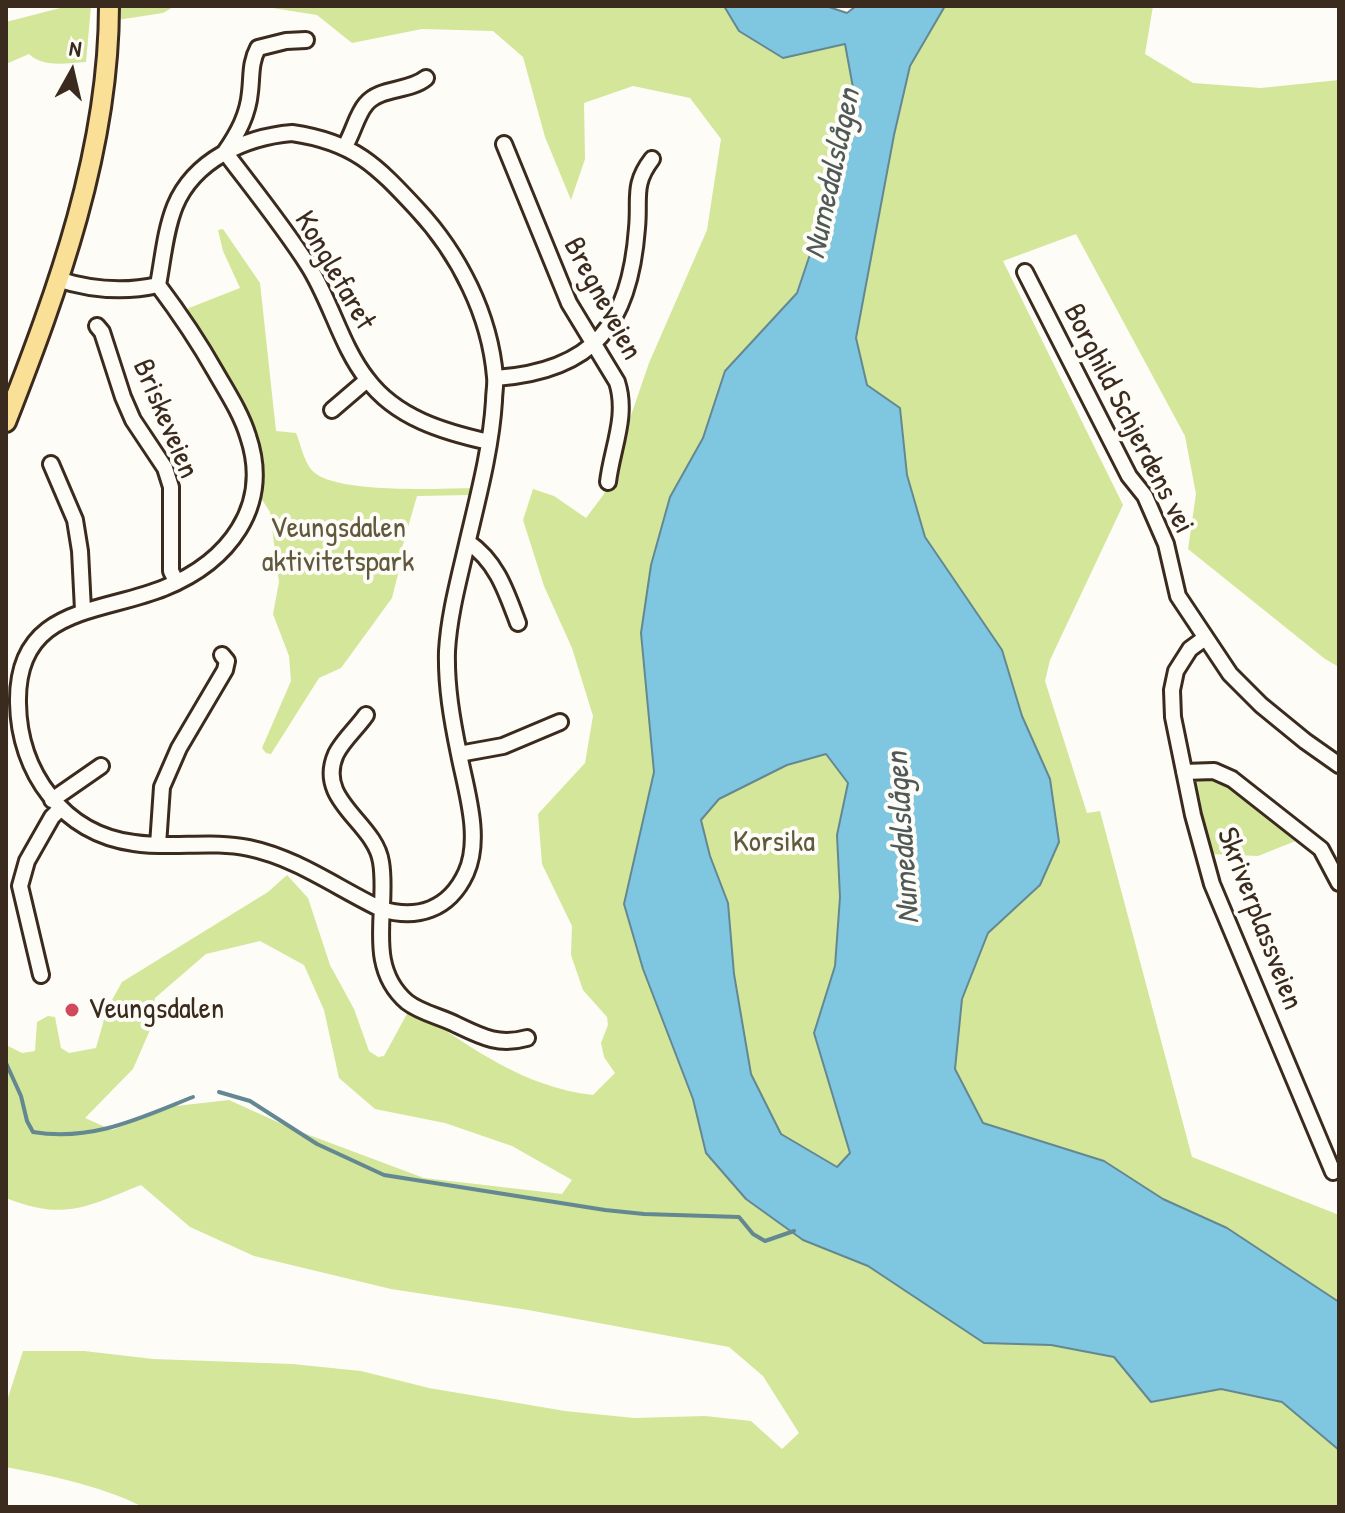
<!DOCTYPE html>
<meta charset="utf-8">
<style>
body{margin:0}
#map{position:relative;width:1345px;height:1513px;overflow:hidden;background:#fdfcf7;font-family:"Patrick Hand",sans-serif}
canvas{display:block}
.frame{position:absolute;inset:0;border:8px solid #3b2a1e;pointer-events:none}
.north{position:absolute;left:32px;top:32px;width:80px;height:80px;-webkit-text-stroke:6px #fdfcf7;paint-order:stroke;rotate:8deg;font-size:22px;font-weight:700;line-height:32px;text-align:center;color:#3b2a1e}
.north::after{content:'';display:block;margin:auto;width:28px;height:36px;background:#3b2a1e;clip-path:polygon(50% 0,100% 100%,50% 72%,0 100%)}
</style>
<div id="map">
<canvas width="1345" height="1513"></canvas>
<div class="frame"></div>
<div class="north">N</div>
</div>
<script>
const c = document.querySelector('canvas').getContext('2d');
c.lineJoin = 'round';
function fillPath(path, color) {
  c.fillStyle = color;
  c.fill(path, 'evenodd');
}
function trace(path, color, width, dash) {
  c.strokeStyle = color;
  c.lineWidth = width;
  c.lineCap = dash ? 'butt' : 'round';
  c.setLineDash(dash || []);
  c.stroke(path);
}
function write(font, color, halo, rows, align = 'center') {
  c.font = font + ' "Patrick Hand",sans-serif';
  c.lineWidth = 8;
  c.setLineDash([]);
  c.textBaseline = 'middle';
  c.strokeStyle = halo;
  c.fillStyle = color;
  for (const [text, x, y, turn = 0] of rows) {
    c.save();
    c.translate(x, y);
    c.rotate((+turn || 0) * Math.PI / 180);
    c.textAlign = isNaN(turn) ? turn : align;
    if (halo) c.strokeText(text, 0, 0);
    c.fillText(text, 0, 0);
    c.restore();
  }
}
const green = new Path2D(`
 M68 6H91L86 62C66 63 44 68 29 54L6 64V22Z
 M120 6H175L163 13 117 20Z
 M260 6H724L739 31 845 44 854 93 841 162 796 293 725 371 703 438 670 497 651 565 641 633 654 772 624 904 693 1099 706 1153 746 1199 803 1240 868 1266 984 1342 1051 1345 1114 1357 1151 1402 1221 1389 1282 1402 1339 1450V1507H143C102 1486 52 1476 6 1467V1404L23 1351H84L153 1359 292 1364 361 1371 429 1388 565 1411 634 1418 705 1416 751 1421 782 1449 799 1433 763 1376 729 1347 528 1310 391 1289 254 1256 190 1227 141 1185C86 1207 64 1221 6 1198V1045L22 1053 35 1051 37 1022 48 1016 55 1017 61 1048 69 1053 96 1048 107 1009 122 982 268 892 287 875 308 898 330 965 354 1009 369 1051 378 1057 384 1056 408 1012 417 1011C473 1049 524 1087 593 1095L615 1073 604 1057 601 1043 608 1025 607 1017 583 990 571 955 572 926 542 864 538 814 585 763 593 716 572 648 544 586 523 520 533 489 554 496 586 518 604 494 649 363 707 230 721 139 690 98 633 86 584 103 585 159 571 200 545 137 523 57 493 31 422 29 352 43 317 15ZM260 941 304 965 324 1010 339 1078 375 1109 445 1123 512 1146 572 1180 562 1194 424 1178 293 1129 229 1100 176 1106 112 1130 85 1118 133 1069 150 1030 155 998 206 954Z
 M945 6H1153L1145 54 1193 83 1261 88 1339 80V667L1325 659 1188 549 1196 494 1185 436 1076 234 1003 261 1123 505 1050 660 1045 681 1087 813 1100 811 1192 1157 1339 1215V1302L1227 1228 1163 1199 1104 1161 983 1123 955 1069 962 999 988 933 1040 885 1059 841 1050 779 1022 716 1002 650 925 537 907 475 900 408 867 385 856 338 894 135 910 66Z
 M223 229 260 283 276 431 296 433C301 445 305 466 315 473 339 493 437 489 471 488L469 495 417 496 396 569 399 570 392 598 341 668 319 678 271 754 266 753 262 748 291 681 289 656 273 614 279 582 270 512 259 495 249 418 231 384 186 313 189 308 240 288 223 251 218 230Z
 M826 754 849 783 837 835 840 897 835 966 815 1033 850 1153 837 1168 781 1134 751 1074 734 974 728 903 710 856 701 820 719 799 787 765Z
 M1209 777 1225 783 1298 840 1258 856 1208 854 1193 783 1200 778Z`);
const water = new Path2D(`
 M724 6H826L847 13 856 6H945L910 66 894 135 856 338 867 385 900 408 907 475 925 537 1002 650 1022 716 1050 779 1059 842 1040 885 988 933 962 999 955 1069 983 1123 1104 1161 1163 1199 1227 1228 1339 1302V1450L1282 1402 1221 1389 1151 1402 1114 1357 1051 1345 984 1343 868 1266 803 1240 746 1199 706 1153 693 1099 643 969 624 904 654 772 641 633 651 565 670 497 703 438 725 371 797 293 841 162 854 93 845 44 783 58 739 31ZM826 754 848 783 837 835 840 897 835 966 814 1033 850 1153 837 1167 781 1134 751 1074 734 974 728 903 710 856 701 820 719 799 787 765Z`);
const stream = new Path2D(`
 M6 1063 21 1096 27 1121 33 1132C92 1142 140 1118 193 1097
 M219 1092 250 1101 317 1144 384 1175 605 1210 644 1214 739 1217 753 1234 765 1241 794 1231`);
const minor = new Path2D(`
 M306 40 286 41 258 48C250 63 252 76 250 92 248 115 238 133 225 152 253 189 283 226 308 265 331 301 341 346 367 379 396 418 444 432 489 442
 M292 133C354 142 376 165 417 209 459 254 490 315 495 377 496 384 494 393 494 401 491 449 478 497 467 544 459 579 449 615 447 651 446 686 452 720 459 754 466 790 482 838 466 873 449 910 417 920 381 909 337 888 297 858 249 848 211 840 172 849 134 843 63 834 19 772 18 703 16 606 100 614 164 588 228 562 272 507 248 436 241 413 227 392 215 371 198 341 179 313 158 285 163 259 165 231 175 206 194 160 245 137 292 133Z
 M504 144 569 303 617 382C628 416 612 448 608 482
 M345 146C353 133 357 114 366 104 380 87 409 92 426 78
 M1025 272 1129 476 1145 496 1166 544 1178 596 1230 674 1261 705 1305 741 1339 765
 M57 279C91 290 123 293 158 285
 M97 326 102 332 123 397 133 420 165 468 171 487V571L176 581
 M496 378C594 371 630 324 637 228 640 198 632 185 652 159
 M332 410 367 380
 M51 464 75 520 80 551 83 610
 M468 542C497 562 506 591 518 623
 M1205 638 1190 649 1176 671 1172 690 1173 717 1193 815 1212 884 1333 1172
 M366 715C357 728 343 740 336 754 315 801 375 822 381 862 389 909 364 965 407 1002 421 1013 442 1017 457 1025 482 1037 499 1046 527 1038
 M459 754 503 746 560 722
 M1184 772 1214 771 1232 779 1321 849 1339 883
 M52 800 101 766
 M158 845 162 787 179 748 225 670 227 661 222 655
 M41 975 20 886 27 861 52 817 60 809`);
const major = new Path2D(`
 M6 422C58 289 109 150 109 6`);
const markers = [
 [72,1010,8,"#d1495b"]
];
const streetNames = [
 ["Konglefaret",334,271,60],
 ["Bregneveien",602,299,62],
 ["Briskeveien",165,419,67],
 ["Borghild Schjerdens vei",1128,419,63],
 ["Skriverplassveien",1259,919,69]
];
const parkNames = [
 ["Veungsdalen",338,529],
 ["aktivitetspark",338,563],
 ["Korsika",774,843]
];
const poiNames = [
 ["Veungsdalen",88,1010]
];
const waterNames = [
 ["Numedalslågen",833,174,-78],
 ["Numedalslågen",904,838,-94]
];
fillPath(green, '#d3e69a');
fillPath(water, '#7fc6e0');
trace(water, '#648892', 2);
trace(stream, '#648892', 4);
trace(minor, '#3b2a1e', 20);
trace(major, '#3b2a1e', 24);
trace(minor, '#fdfcf7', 14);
trace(major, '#fadf96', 18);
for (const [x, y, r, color] of markers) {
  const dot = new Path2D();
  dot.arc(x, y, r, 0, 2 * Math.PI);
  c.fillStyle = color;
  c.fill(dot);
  trace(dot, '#fdfcf7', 3);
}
write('30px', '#3b2a1e', '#fdfcf7', streetNames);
write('30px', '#61593d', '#fdfcf7', parkNames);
write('30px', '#3b2a1e', '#fdfcf7', poiNames, 'left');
write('italic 32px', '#4f5958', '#fdfcf7', waterNames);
</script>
